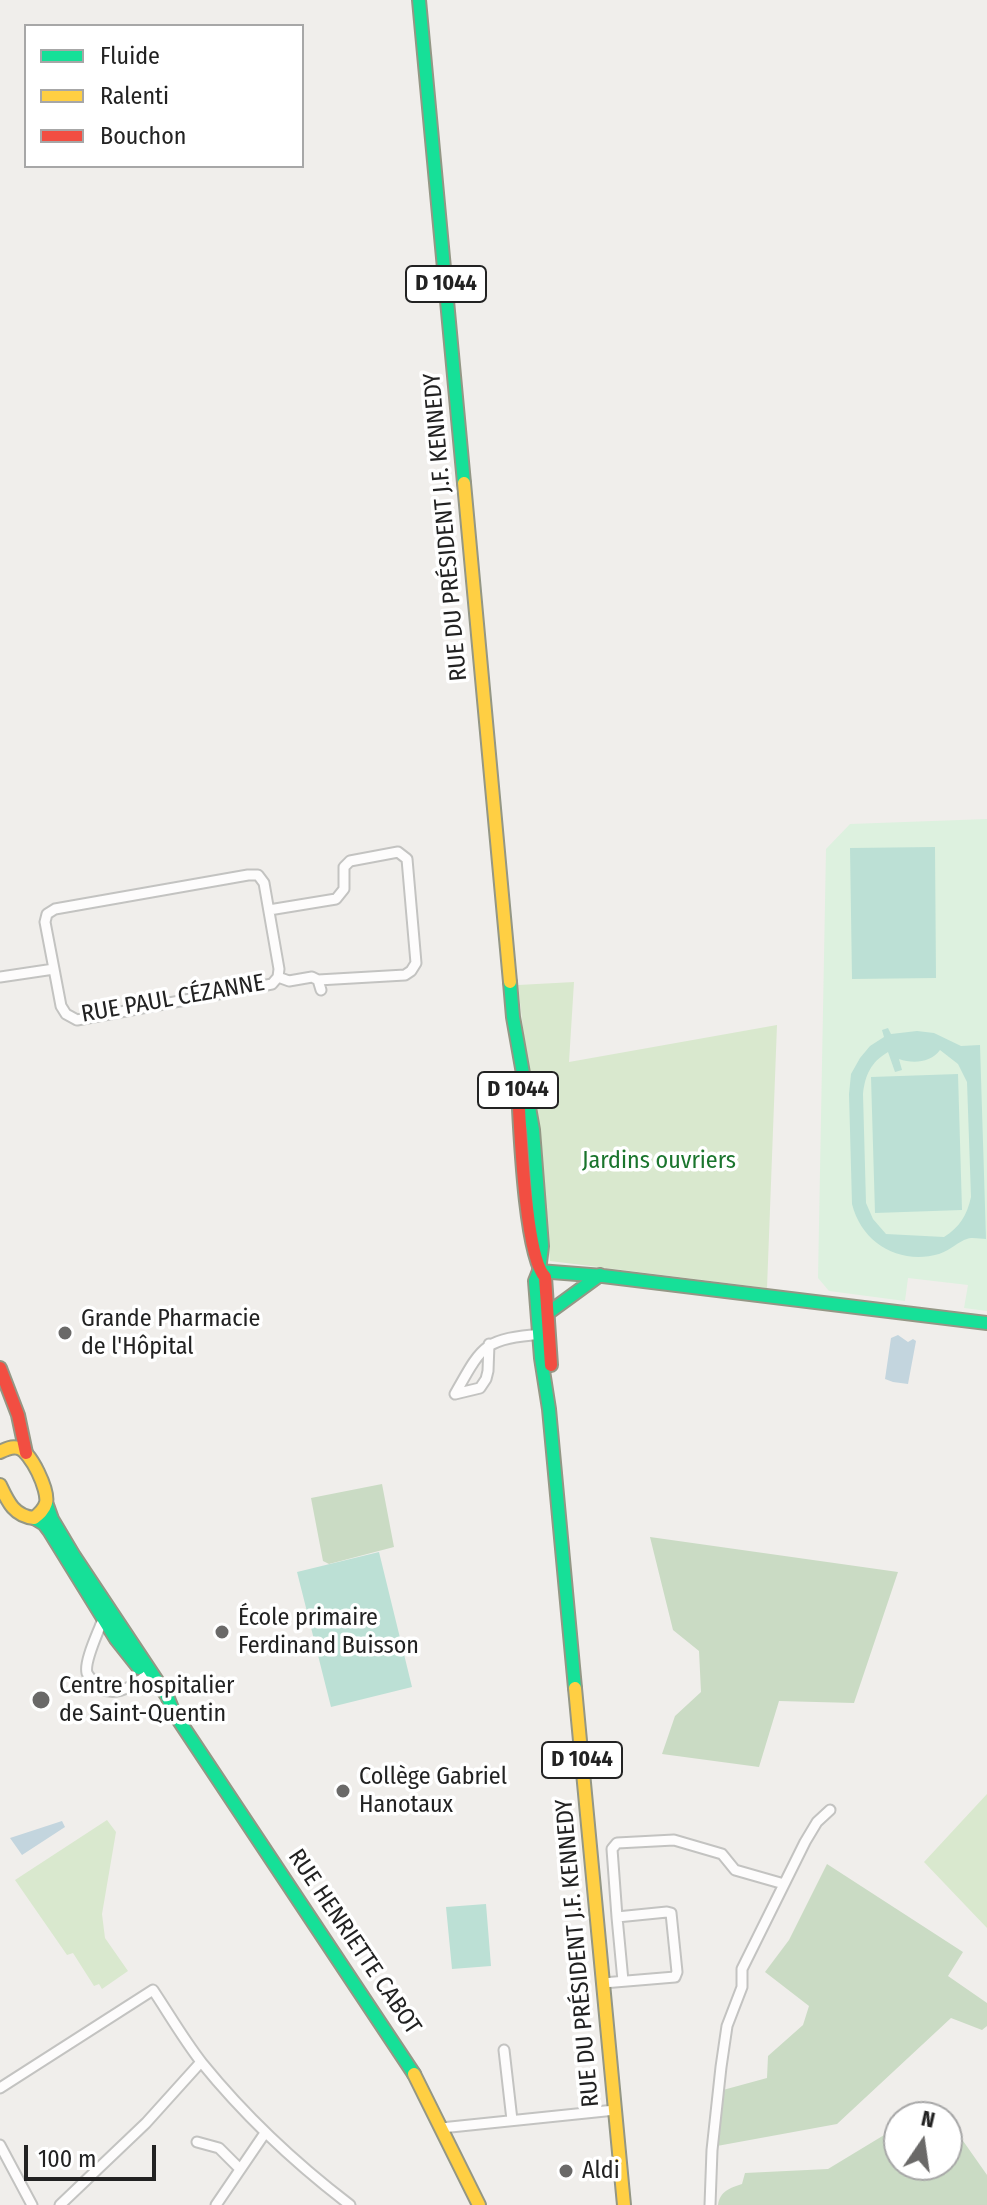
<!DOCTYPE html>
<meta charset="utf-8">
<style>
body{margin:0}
#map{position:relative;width:987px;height:2205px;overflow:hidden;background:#f0eeeb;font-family:"Fira Sans Condensed",sans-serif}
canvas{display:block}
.legend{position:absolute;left:24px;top:24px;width:280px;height:144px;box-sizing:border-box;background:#fff;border:2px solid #a7a7a7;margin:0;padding:10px 14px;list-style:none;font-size:24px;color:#222}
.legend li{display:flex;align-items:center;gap:16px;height:40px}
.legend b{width:40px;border:2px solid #a7a7a7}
.north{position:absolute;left:883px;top:2101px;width:80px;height:80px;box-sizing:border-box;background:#fff;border:2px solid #a7a7a7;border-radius:50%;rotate:13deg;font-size:22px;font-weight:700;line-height:32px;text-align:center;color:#222}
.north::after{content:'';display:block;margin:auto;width:28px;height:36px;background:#6a6968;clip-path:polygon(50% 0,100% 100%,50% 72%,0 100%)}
.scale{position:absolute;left:24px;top:2145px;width:132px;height:36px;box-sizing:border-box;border:4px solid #222;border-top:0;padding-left:10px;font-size:24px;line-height:28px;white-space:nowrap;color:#222;-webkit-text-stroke:6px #fff;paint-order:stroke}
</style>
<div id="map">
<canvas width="987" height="2205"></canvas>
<ul class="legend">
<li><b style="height:10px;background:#16e098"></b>Fluide</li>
<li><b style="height:10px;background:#ffcf43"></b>Ralenti</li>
<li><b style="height:10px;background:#f24e42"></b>Bouchon</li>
</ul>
<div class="north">N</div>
<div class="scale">100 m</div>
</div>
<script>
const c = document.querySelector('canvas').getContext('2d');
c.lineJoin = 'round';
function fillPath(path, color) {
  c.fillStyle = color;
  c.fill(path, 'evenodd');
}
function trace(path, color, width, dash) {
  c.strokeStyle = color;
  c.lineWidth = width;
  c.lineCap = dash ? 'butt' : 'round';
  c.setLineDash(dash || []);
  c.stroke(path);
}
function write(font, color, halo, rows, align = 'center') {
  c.font = font + ' "Fira Sans Condensed",sans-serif';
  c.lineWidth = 7;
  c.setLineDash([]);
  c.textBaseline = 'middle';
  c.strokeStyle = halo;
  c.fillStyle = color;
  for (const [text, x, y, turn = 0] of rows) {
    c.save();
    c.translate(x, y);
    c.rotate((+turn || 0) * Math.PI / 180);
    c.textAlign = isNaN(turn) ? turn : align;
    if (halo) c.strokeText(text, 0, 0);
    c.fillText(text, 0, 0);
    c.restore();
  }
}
const grass = new Path2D(`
 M574 982 569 1062 777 1025 767 1288 550 1261 518 985Z
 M987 1794V1928L924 1862Z
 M107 1820 116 1832 102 1914 105 1938 128 1971 102 1989 99 1984 94 1986 73 1953 67 1955 15 1880Z`);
const forest = new Path2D(`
 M382 1484 394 1547 329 1564 323 1561 311 1498Z
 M650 1537 898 1572 854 1703 779 1701 759 1767 662 1754 675 1716 701 1692 699 1651 673 1630Z
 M827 1864 963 1952 948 1976 987 2003V2026L982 2030 951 2018 837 2124 717 2146 723 2090 767 2078 768 2056 803 2025 809 2006 765 1972 789 1940Z
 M947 2118 987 2175V2205H718C720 2191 730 2188 742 2184L745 2173 828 2169 899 2126V2165H947Z`);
const park = new Path2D(`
 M987 819V1311L964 1308 968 1285 908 1278 905 1301 829 1291 818 1278 826 849 850 824Z`);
const pitch = new Path2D(`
 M935 847 936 978 852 979 850 848Z
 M888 1028 891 1034 917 1031 934 1033 961 1046 980 1045 986 1239C981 1239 971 1237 967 1239 959 1241 951 1250 939 1254 900 1265 862 1244 852 1204L849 1094 851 1074 860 1058 870 1046 884 1037 882 1030ZM940 1050 958 1064 967 1082 971 1197C967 1215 960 1227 944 1237L886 1234 873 1219 866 1203 863 1094C865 1075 871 1062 888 1052L895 1072 902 1070 899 1059C913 1064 930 1063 940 1050Z
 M958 1074 962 1210 875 1213 871 1077Z
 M379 1552 412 1687 331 1707 297 1572Z
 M486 1904 491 1966 452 1969 446 1907Z`);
const water = new Path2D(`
 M898 1335 908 1342 913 1339 916 1341 908 1384 893 1382 885 1379 891 1338Z
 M62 1821 65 1827 22 1855 10 1838Z`);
const street = new Path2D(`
 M269 910 336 899 344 889V867L350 861 398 852 407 859 416 963 411 971 405 975 318 980
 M0 977 54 969 45 922 47 914 55 909 248 875H258L264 883 279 969 278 977 272 984 77 1020 66 1014 61 1006 54 969
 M278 977 289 981 312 977 318 980 321 990
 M455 1394C483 1344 484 1339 543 1334
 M455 1394 480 1388 486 1379 488 1371 489 1344
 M110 1620 101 1624C97 1635 84 1662 87 1673 88 1675 93 1681 95 1683 109 1700 132 1688 145 1676
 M617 1917 612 1849 617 1843 674 1840 722 1854 735 1870 784 1884
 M603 1983 675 1977 677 1972 671 1913 667 1912 617 1917 623 1981
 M504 2050 512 2120
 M0 2088 153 1990C169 2014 184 2040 202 2063 245 2116 295 2163 350 2205
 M441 2128 615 2110
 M197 2142 219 2148 240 2169
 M0 2145 32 2205
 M60 2205 146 2123 201 2062
 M216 2205 265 2133
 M710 2205 712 2150 721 2067 727 2026 742 1987V1969L805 1842 817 1822 830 1810`);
const fast = new Path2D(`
 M419 0 464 483
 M510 982 513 1017 533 1130 542 1246 539 1271 535 1281 541 1358 549 1409 575 1688
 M539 1271 603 1276 987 1323
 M548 1313 600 1275
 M47 1505 52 1519 74 1556 167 1696 174 1713 414 2074
 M34 1518 44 1524 50 1532 116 1639 139 1668`);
const slow = new Path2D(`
 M464 483 510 982
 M0 1452C6 1449 12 1446 18 1448 31 1451 49 1491 46 1503 44 1510 39 1514 34 1518 14 1516 8 1502 0 1485
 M575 1688 624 2205
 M414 2074 479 2205`);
const jam = new Path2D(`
 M518 1091C520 1125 525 1257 545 1277L551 1365
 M0 1368 18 1415 26 1453`);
const markers = [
 [65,1333,8,"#6a6968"],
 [222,1632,8,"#6a6968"],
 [41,1700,10,"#6a6968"],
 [343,1791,8,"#6a6968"],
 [566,2171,8,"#6a6968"]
];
const shields = [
 [446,284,80],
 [518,1090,80],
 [582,1760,80]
];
const shieldNames = [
 ["D 1044",446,284],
 ["D 1044",518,1090],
 ["D 1044",582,1760]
];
const streetNames = [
 ["RUE DU PRÉSIDENT J.F. KENNEDY",446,527,-95],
 ["RUE PAUL CÉZANNE",173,999,-10],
 ["RUE HENRIETTE CABOT",354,1942,56],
 ["RUE DU PRÉSIDENT J.F. KENNEDY",578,1953,-95]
];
const parkNames = [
 ["Jardins ouvriers",659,1161]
];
const poiNames = [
 ["Grande Pharmacie",81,1319],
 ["de l'Hôpital",81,1347],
 ["École primaire",238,1618],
 ["Ferdinand Buisson",238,1646],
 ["Centre hospitalier",59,1686],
 ["de Saint-Quentin",59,1714],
 ["Collège Gabriel",359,1777],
 ["Hanotaux",359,1805],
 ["Aldi",582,2171]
];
fillPath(grass, '#d9e8ce');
fillPath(forest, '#cadbc4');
fillPath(park, '#ddf1df');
fillPath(pitch, '#bce0d5');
fillPath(water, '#c3d5de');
trace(street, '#c3c3c1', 13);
trace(fast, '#949785', 16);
trace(slow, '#949785', 16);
trace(jam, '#949785', 16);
trace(street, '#fdfcfc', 9);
trace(fast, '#16e098', 12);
trace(slow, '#ffcf43', 12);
trace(jam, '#f24e42', 12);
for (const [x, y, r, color] of markers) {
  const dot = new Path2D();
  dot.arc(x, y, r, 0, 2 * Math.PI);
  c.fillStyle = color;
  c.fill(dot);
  trace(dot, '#fff', 3);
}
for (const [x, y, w] of shields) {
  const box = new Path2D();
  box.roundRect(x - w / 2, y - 18, w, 36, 6);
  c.fillStyle = '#fff';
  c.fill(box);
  trace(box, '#222', 2);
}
write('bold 22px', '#222', null, shieldNames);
write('24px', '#222', '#fff', streetNames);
write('24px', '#1a752d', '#fff', parkNames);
write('24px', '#222', '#fff', poiNames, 'left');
</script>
